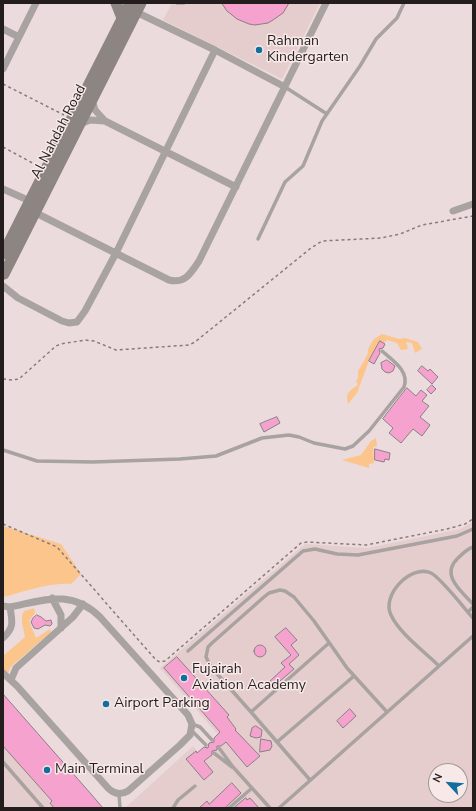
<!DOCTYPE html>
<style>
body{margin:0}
#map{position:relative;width:476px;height:811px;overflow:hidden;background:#ebdbdc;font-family:"Nunito Sans",sans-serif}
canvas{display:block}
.frame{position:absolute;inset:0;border:4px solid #231d1e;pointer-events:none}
.north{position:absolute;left:428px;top:763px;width:40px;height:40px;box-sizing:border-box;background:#f8e9e9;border:1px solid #a39798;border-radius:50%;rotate:296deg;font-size:11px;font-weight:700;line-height:16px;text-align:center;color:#231d1e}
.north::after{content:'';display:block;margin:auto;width:14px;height:18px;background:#116e9d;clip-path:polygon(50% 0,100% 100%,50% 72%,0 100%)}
</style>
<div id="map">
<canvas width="476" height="811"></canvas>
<div class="frame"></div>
<div class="north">N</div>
</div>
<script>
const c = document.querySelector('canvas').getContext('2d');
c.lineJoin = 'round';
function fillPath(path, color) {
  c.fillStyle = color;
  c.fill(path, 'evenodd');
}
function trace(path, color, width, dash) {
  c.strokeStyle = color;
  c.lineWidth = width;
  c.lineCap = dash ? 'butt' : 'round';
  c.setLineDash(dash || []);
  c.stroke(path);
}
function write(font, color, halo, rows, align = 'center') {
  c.font = font + ' "Nunito Sans",sans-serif';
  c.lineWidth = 3;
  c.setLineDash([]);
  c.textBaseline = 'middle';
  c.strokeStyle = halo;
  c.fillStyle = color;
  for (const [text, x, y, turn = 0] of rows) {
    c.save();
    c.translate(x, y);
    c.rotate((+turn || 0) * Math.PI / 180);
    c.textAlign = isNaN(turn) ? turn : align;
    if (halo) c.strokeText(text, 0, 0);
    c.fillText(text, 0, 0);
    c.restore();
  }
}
const built = new Path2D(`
 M172 3H320L282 79 163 20Z
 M473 522V808H125L193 746 202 756 221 738 160 668 305 544 368 548 460 529ZM436 771H460V795H436Z
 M3 694 91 794 103 808H3Z`);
const green = new Path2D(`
 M382 334 399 339 405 338 418 342 422 349 415 353 412 343 406 342 408 349 401 350 397 343 387 340 384 343 380 341 370 358 357 393 348 404C345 393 349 391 358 385L356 381 358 378V371L364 361 368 353V349L374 339Z
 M376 438 377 446 373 447 374 463 369 464V468L342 460 361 455 371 441Z
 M3 526 61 544 81 574 71 584C49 582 24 592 3 597Z
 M34 608 35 613 29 621 36 638 50 629 51 632 14 664 10 668 8 674 3 671V656L25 637 22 623V615L24 611Z`);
const building = new Path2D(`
 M222 3H289L283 13 273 20 268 23 255 25 249 24 237 19 227 11Z
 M380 341 385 344 383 348 379 349 380 353 374 364 369 361Z
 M387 360 395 366 393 371 389 373 385 372 382 369 381 363Z
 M422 366 428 371 430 369 438 377 432 384 418 371Z
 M432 385 436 389 431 394 427 390Z
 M407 388 416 396 421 390 427 395 422 401 429 406 420 417 430 425 422 436 413 429 401 443 389 433 393 428 383 419Z
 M277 417 280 423 264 432 260 424Z
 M375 449 390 453 389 460 385 459 384 462 375 460Z
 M37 615 41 617 46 621 51 620 52 624 50 626 45 625 38 629 34 628 31 622 33 618Z
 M286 628 297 640 291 645 299 655 289 664 294 669 273 687 269 682 285 667 281 663 291 655 275 637Z
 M254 651a6 6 0 1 1 12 0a6 6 0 1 1-12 0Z
 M177 657 229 715 227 717 236 729 235 730 260 756 247 767 226 742 221 746H217V750L212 751V755L204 761 213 772 204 780 186 759 196 751 197 753 204 747 208 748 209 743 214 742V738L220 732 164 668Z
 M3 694 91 794 103 808H54L50 803 52 801 3 746Z
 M350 709 356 716 343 728 337 721Z
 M256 726 262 730 261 737 256 738 250 736 252 728Z
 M261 739 271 741 272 746 270 750 260 752Z
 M232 783 241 793 227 806 226 808H199L207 801 209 804Z
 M246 798 247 800 250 798 259 808H234Z`);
const path = new Path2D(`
 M3 84 64 115
 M3 147 38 166
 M3 379 12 380 19 379 56 346 61 344 85 340 94 341 116 350 189 345 195 342 311 248 322 241 381 238 400 234 422 225 473 216
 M3 524 57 547 156 660 160 662 165 661 301 543 307 542 366 545 447 529 465 524 473 519`);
const lane = new Path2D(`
 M177 3H184
 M285 87 327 114
 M258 239 285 182 303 166 322 121 360 66 376 39 397 18 404 3
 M3 450 37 461 93 462 180 459 216 456 262 438 289 435 299 437 314 443 345 449 353 446 369 431 404 387C410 371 392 360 382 351
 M473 547C467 549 463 553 458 558 440 575 461 591 473 604
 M468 612 473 607
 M188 651 303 551 315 549 337 554 358 555 457 536 473 529
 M439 666C425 652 399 633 391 615 381 595 411 564 431 573 441 578 464 608 473 618
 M251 712 329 643
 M192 724 200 727 212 740
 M192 731 206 745
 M277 742 354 676
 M219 748 233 767 270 808
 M214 753 232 767
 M3 762 43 808
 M310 780 251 712 211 667 206 657 208 647 212 643 264 597 269 593 280 590 285 591 294 597 314 621 347 668 387 712
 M119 794 120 808
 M173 808 178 800 195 786
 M229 808 252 788
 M279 808 473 636`);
const street = new Path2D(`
 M136 12 215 50 285 87
 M3 29 19 37
 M3 69 36 3
 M92 100 95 110 105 121 236 187
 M80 124 90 120 105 121
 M3 189 30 201
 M453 211 473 204
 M36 213 169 280C185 284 191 273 199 261L326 3
 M3 286 18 298 62 321 69 323 77 322 85 311 116 253 215 50
 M52 598 61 615V628
 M3 606 10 607C45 600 71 589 100 617L188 715 192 724 190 735 180 745 128 791C121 795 114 794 108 788L17 686 3 673
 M3 638C15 627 12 621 10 607
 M11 680 16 668 73 617 83 604`);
const secondary = new Path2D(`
 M116 3 122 18
 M3 254 130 3
 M4 274 141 3`);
const markers = [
 [259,50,4,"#116e9d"],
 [184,678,4,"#116e9d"],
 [106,704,4,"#116e9d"],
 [47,770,4,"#116e9d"]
];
const poiNames = [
 ["Rahman",267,42],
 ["Kindergarten",267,58],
 ["Fujairah",192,670],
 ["Aviation Academy",192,686],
 ["Airport Parking",114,704],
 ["Main Terminal",55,770]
];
const streetNames = [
 ["Al Nahdah Road",59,132,-63]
];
fillPath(built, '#e5cdce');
fillPath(green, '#fcc58b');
fillPath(building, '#f5a2ce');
trace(building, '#8b7f85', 1);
trace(path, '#867b7c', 1.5, [3, 3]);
trace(lane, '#a8a2a0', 3.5);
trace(street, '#a8a2a0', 7);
trace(secondary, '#8d8582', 11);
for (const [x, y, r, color] of markers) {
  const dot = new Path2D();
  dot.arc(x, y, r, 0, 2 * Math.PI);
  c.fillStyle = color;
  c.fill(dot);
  trace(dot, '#f8e9e9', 1.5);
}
write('14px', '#231d1e', '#f8e9e9', poiNames, 'left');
write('14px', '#231d1e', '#f8e9e9', streetNames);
</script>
